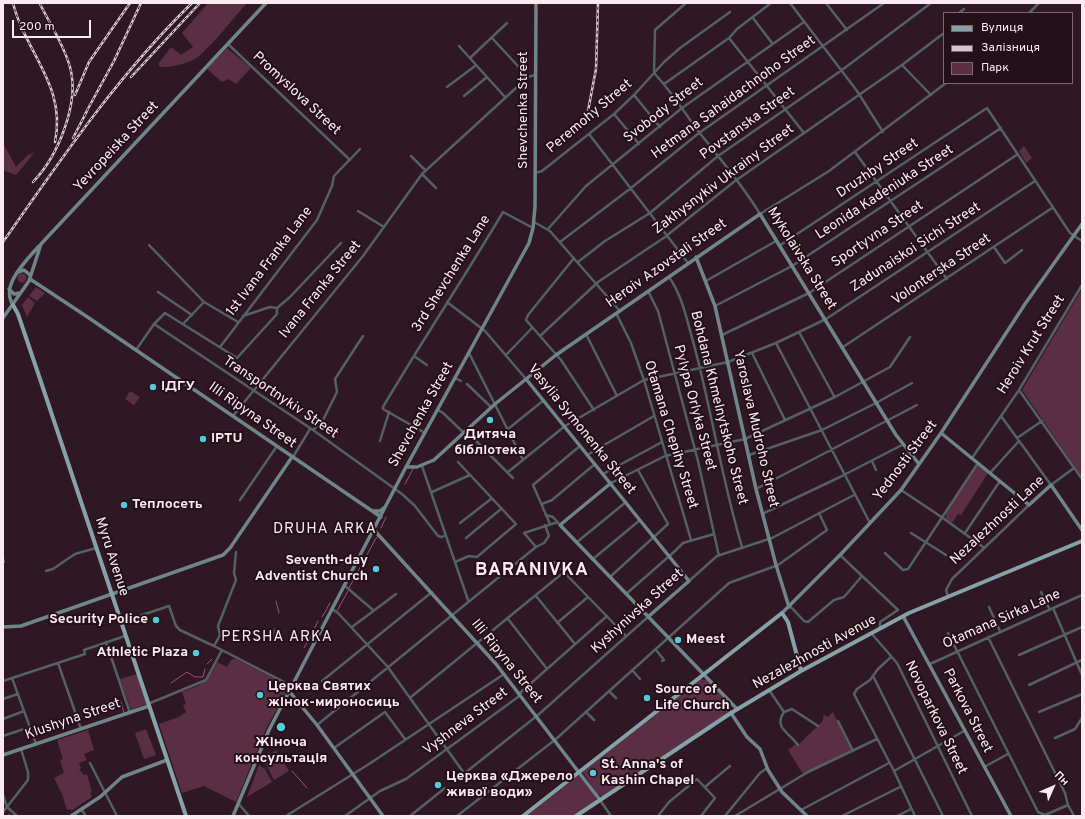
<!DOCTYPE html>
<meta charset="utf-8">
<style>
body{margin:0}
#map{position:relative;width:1085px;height:819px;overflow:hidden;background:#2f1823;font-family:Overpass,sans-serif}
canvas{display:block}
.frame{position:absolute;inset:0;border:4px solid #fbeaf0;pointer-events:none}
.legend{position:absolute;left:943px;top:12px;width:130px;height:72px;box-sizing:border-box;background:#250f19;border:1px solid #7b676f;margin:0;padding:5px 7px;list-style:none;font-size:12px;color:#fbeaf0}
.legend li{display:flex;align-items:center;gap:8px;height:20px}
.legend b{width:20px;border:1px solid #7b676f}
.north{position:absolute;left:1033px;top:767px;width:40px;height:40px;-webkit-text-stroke:3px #250f19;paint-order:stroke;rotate:45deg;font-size:11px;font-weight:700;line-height:16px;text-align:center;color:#fbeaf0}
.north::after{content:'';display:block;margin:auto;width:14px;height:18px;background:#fbeaf0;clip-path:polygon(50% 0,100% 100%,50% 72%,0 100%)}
.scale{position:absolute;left:12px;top:20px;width:79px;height:18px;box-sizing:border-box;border:2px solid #fbeaf0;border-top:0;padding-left:5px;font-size:12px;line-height:14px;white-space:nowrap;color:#fbeaf0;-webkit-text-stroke:3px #250f19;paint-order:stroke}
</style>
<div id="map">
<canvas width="1085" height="819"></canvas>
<div class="frame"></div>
<ul class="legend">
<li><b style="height:5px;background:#84a2a7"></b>Вулиця</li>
<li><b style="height:5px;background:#d7c5cc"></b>Залізниця</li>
<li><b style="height:11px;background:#5a2f43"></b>Парк</li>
</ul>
<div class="north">Пн</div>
<div class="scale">200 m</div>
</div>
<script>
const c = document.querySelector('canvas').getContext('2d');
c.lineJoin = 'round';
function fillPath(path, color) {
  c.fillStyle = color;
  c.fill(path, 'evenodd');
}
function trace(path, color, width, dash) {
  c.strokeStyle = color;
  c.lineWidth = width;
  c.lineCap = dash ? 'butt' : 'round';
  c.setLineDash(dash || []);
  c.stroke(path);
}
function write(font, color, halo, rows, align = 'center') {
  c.font = font + ' Overpass,sans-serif';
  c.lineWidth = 4;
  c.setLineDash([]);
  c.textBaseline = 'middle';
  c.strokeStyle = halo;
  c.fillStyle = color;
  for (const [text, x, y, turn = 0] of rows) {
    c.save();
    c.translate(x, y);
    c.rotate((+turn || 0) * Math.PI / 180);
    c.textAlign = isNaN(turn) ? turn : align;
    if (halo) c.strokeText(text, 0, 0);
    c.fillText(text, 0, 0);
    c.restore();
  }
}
const green = new Path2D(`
 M208 3H247C231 21 216 41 198 57 192 62 166 70 159 66V63L171 47 181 55 193 47 182 33Z
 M227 48 251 68 236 84 228 79 222 82 207 69Z
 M3 143 16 167 28 155 34 153 16 175 5 171 3 168Z
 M1024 146 1032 158 1026 163 1019 151Z
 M17.5 278a4.5 4.5 0 1 1 9 0a4.5 4.5 0 1 1-9 0Z
 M36 287 45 293 37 301 29 296Z
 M1082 289V477L1022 390Z
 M28 297 35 303 27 317 22 305Z
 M130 391 140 397 134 405 125 399Z
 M977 465 988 473 961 515 958 514 952 523 946 519V513Z
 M274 628 280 631 275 640 269 638Z
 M234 659H236L282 682 286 687V692L266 729 236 802 204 786 182 793 159 724 179 717 186 712 183 705 186 704 182 692C204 683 205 686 217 662L227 667 231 660Z
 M137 674 147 704 131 710 120 679Z
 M700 679 707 680 731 705V711L602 796 598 795 583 773V771Z
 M833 712 851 750 803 774 788 750 796 744 798 745 822 722 824 715 828 717Z
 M146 729 156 755 144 759 135 733Z
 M88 730 94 750 84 754 87 760 79 763 81 768 79 769 84 775 87 774 92 792 90 793 92 797 71 811V809L67 810 62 794 54 778 64 773 60 760 63 759 57 740Z
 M276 750 289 771 274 780 264 760Z
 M259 765 265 769 272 782 247 797Z
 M579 775 595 796 596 800 594 802 573 816H526Z`);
const stream = new Path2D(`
 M405 484 413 469
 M381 528 386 517
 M375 540 377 537
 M349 588 375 540
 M276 601 279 613
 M327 608 330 603
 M337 611 348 591
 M322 617 327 609
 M310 638 318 621
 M304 648 308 641
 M207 664 212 659
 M171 683 187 672 195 677H203L205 669
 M121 702 124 713
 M292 771 307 788
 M7 816 10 814`);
const street = new Path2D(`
 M790 3 857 91 883 132
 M826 3 847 30
 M959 13 964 9
 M1029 13 1039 3
 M753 18 772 43
 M492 38 528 77
 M729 38 804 133
 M228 44 350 160
 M459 46 505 97
 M470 58 507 23
 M902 65 931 95
 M654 72 655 30 686 3
 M654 73C671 91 684 112 699 132 720 159 742 184 760 214L829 171 946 83
 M664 84 729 38 737 29 771 3
 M447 87 475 66
 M634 95 660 127
 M464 96 487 77
 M614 114 639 144
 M589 134 688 263
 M855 152 947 279
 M411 156 425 170
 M535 173 542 171 614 114 634 95 664 62 680 48 730 12
 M422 174 436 188
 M358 211 384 227
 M534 222 550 231 619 310
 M548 229 586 186 682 108 804 22
 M560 242 631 188 699 133 884 3
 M149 245 204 302 238 322
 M779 246 987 108 1070 233 1082 241
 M994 247 1005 263 1022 250
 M574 258 528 315 526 320 561 360 594 410
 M578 262 605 241 650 213 718 156 842 70 931 3
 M669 277C683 297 687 321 694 345 712 412 722 481 742 547
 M706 281 776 241
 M648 291 658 311 698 461 719 556
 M158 292 192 315
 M447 302 485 331 526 379
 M715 306 792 266 1001 128
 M277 308 290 297 341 243
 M616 313 631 343 644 380 691 540
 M243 316 270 307 277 308
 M154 324 313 430 402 494 415 506 438 536 442 537 446 535
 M183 324 204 302
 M799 332 834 396
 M586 334 617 396
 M722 335 809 293 1018 154
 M540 336 598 282 665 237 735 181 902 65 944 33
 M776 343 870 523
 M220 347 317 220 332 186 334 176 360 149
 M843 347 1052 208
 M136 350 154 324 165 313 237 358 277 314V308
 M469 353 523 460
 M752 353 785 420
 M506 355 532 328
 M414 356 427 365
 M455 378 461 381
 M467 384 491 407
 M1019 390 1082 479
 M438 410 443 413 464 433
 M233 416 363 256 422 174 528 77 535 75
 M1001 416 1051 485 1074 468
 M508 429 544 400
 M313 430 323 420 337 392 335 379 363 336
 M466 431 513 478
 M425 433 383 409V407C422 341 464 278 503 212L533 228
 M1017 438 1042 421
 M380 441 389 412
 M587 455 654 416
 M749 455 822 430 876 403 912 383
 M293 457 310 429
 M972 458 1019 390 1082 285
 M872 461 876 470
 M422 466 468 600
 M508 472 565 426 644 380 728 362 776 343 826 319 1035 181
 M990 473 1019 441
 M603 474 662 442
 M611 483 665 456 745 439 835 397 890 367 910 337
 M756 489 917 405
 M901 490 943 518 983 547
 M432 492 470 475
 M240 500 277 446
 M542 504 552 500 595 464
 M762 514 840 477 902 445
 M546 515 553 517 558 523
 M460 523 491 499
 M550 524 533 485 580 446
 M911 533 946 555
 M965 533 1000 481
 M466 538 501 509
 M577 542 626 502
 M536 547 524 533 558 522
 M885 553 903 570 908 569 978 463
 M840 555 898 610 880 622V628
 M3 559 4 562
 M593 559 640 520
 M455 562 469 556 477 557 516 524 458 462
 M554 562 626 636
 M46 571 53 569 75 554 96 548
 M610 577 668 524 638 470
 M689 581 717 556 772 538 854 495
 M345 586 373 610
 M1041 592 1050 610
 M626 594 675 551 683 543 714 534
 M536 596 575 644
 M948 596 946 590 952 579 1029 505
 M790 606 804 621 808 622 834 600 844 597 862 576
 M989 607 1000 631
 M1053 608 1082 675
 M332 609 338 613 387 666 464 773
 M508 619 547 669
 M121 622 169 606 176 626 180 630 214 646 292 686
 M557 623 588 597
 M352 627 396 594
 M948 633 1038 812 1047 816
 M872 634 897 663 972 816
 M988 637 1065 793 1068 805 1074 816
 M106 642 130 713
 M214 646 220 635 218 626 236 580 234 573 236 552
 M656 650 664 660 662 661
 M1019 655 1082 627
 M891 657 878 669 870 680 857 689 854 694 894 771 915 816
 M58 663 81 729
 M930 664 1082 595
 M632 670 640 679
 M873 676 943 816
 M12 678 36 744
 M3 681 85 654 84 650 125 636
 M322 681 432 592
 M1029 685 1082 660
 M769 690 784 712
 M609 691 616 698
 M411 697 564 572
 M3 699 18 694
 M148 704 206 680 222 650
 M586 712 594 720
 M1039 712 1082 694
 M3 719 24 711
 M838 721 853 751
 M317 725 536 547 544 543 549 536 545 525
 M3 736 30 727
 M1055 738 1075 729 1082 718
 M798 745C790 733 773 728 784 712L792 709 818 726
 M334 748 385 712 405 739
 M90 763 117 816
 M984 767 1008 754
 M894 771 964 731
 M456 780 538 715 649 616
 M706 786 730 766
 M3 795 7 807 17 816
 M600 800 611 816
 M238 803 249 816
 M81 809 86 816
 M801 810 889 763
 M3 812 28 780V772L21 749
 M1045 815 1068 805
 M286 816 369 764 504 674
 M345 816 380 791 406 779 518 697 521 692 607 616
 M410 816 445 788
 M457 816 556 739 729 583 778 565 827 530 819 513
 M658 816 669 802 697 779 715 798 701 816
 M725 816 760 773 767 768
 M735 816 808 772 877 739
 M842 816 900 787
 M897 816 911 809`);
const secondary = new Path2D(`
 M696 257 715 306 756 489 776 565 789 607
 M18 272 24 270 30 275
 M30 279 86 316 381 517
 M9 289 14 294 20 293
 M13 305C0 285 26 261 39 246
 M3 318 29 281 41 244 266 3
 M526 379 689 581 649 616
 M941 433 1029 505 1051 485 1082 530
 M406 467H417L434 460 495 404 556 355 760 214 896 435 919 464
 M611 483 560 525 737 709
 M373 511H380L385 507
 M374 530 496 664 600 800
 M782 613 840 555 901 490 941 433 1025 304 1082 224
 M903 616 1011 816
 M3 627 21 626 223 555 230 548 292 457
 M289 691 317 725 383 816
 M731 713 747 737 760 749 768 770 782 792 807 816
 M3 755 149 706
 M71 816 100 797 122 777 167 760
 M233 816 269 730 406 467 529 243 533 228 535 207 536 3`);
const primary = new Path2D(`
 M13 305 18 314 39 376 186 816
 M523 816 782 613 788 622 801 671
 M576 816 731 713 801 671 909 613 1082 541`);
const rail = new Path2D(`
 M13 3C25 52 67 86 55 142
 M131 77 200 3
 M75 95 89 62 130 3
 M588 111 596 69 598 3
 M84 116 114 61 141 3
 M73 138 87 111
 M33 182C58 156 80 103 70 67 64 45 50 24 40 4
 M3 242C61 159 119 74 192 3`);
const markers = [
 [153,387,4,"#53cbdb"],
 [490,420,4,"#53cbdb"],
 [203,439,4,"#53cbdb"],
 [124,505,4,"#53cbdb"],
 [376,569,4,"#53cbdb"],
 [156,620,4,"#53cbdb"],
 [678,640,4,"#53cbdb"],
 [196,653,4,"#53cbdb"],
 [260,695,4,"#53cbdb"],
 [647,698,4,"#53cbdb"],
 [281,727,5,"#53cbdb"],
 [593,773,4,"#53cbdb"],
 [438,785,4,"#53cbdb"]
];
const streetNames = [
 ["Promyslova Street",296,94,43],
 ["Hetmana Sahaidachnoho Street",734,98,-36],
 ["Shevchenka Street",524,110,-90],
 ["Svobody Street",664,111,-38],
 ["Peremohy Street",590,117,-40],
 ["Povstanska Street",748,124,-36],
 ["Yevropeiska Street",117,147,-47],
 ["Druzhby Street",878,169,-34],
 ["Zakhysnykiv Ukrainy Street",724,180,-37],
 ["Leonida Kadeniuka Street",885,193,-33],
 ["Sportyvna Street",878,235,-34],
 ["Zadunaiskoi Sichi Street",916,248,-33],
 ["Mykolaivska Street",801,259,58],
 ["1st Ivana Franka Lane",270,262,-53],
 ["Heroiv Azovstali Street",667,264,-35],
 ["Volonterska Street",942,270,-34],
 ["3rd Shevchenka Lane",452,274,-58],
 ["Ivana Franka Street",321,290,-51],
 ["Heroiv Krut Street",1032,345,-58],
 ["Transportnykiv Street",280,398,34],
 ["Pylypa Orlyka Street",694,408,75],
 ["Bohdana Khmelnytskoho Street",718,408,76],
 ["Shevchenka Street",422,415,-61],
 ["Illi Ripyna Street",252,416,35],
 ["Yaroslava Mudroho Street",755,429,77],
 ["Vasylia Symonenka Street",581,430,51],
 ["Otamana Chepihy Street",670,435,73],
 ["Yednosti Street",906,461,-53],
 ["Nezalezhnosti Lane",998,521,-43],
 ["Myru Avenue",111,557,72],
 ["Kyshynivska Street",638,612,-42],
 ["Otamana Sirka Lane",1002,620,-24],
 ["Nezalezhnosti Avenue",815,653,-29],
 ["Illi Ripyna Street",506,662,51],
 ["Parkova Street",967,711,63],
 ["Novoparkova Street",935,718,64],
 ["Klushyna Street",73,720,-19],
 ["Vyshneva Street",466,722,-37]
];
const poiNames = [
 ["ІДГУ",161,387],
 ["Дитяча",490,435,"center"],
 ["бібліотека",490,451,"center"],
 ["IPTU",211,439],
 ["Теплосеть",132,505],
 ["Seventh-day",368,561,"right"],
 ["Adventist Church",368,577,"right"],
 ["Security Police",148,620,"right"],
 ["Meest",686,640],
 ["Athletic Plaza",188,653,"right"],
 ["Церква Святих",268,687],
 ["жінок-мироносиць",268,703],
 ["Source of",655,690],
 ["Life Church",655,706],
 ["Жіноча",281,743,"center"],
 ["консультація",281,759,"center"],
 ["St. Anna's of",601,765],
 ["Kashin Chapel",601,781],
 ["Церква «Джерело",446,777],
 ["живої води»",446,793]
];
const neighbourhoodNames = [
 ["DRUHA ARKA",325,530],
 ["PERSHA ARKA",277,638]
];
const districtNames = [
 ["BARANIVKA",532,571]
];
fillPath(green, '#5a2f43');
trace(stream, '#9e5075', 1);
trace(street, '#536163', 2.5);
trace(secondary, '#6e8689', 3.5);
trace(primary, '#84a2a7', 4);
trace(rail, '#d7c5cc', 2.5);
trace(rail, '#250f19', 1, [3]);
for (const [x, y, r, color] of markers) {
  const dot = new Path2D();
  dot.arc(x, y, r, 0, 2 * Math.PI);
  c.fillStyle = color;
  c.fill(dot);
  trace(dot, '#250f19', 1.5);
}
write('14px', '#fbeaf0', '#250f19', streetNames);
write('bold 14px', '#fbeaf0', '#250f19', poiNames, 'left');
c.letterSpacing = '1px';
write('15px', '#fbeaf0', '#250f19', neighbourhoodNames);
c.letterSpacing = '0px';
c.letterSpacing = '1px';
write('bold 18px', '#fbeaf0', '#250f19', districtNames);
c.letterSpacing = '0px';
</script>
